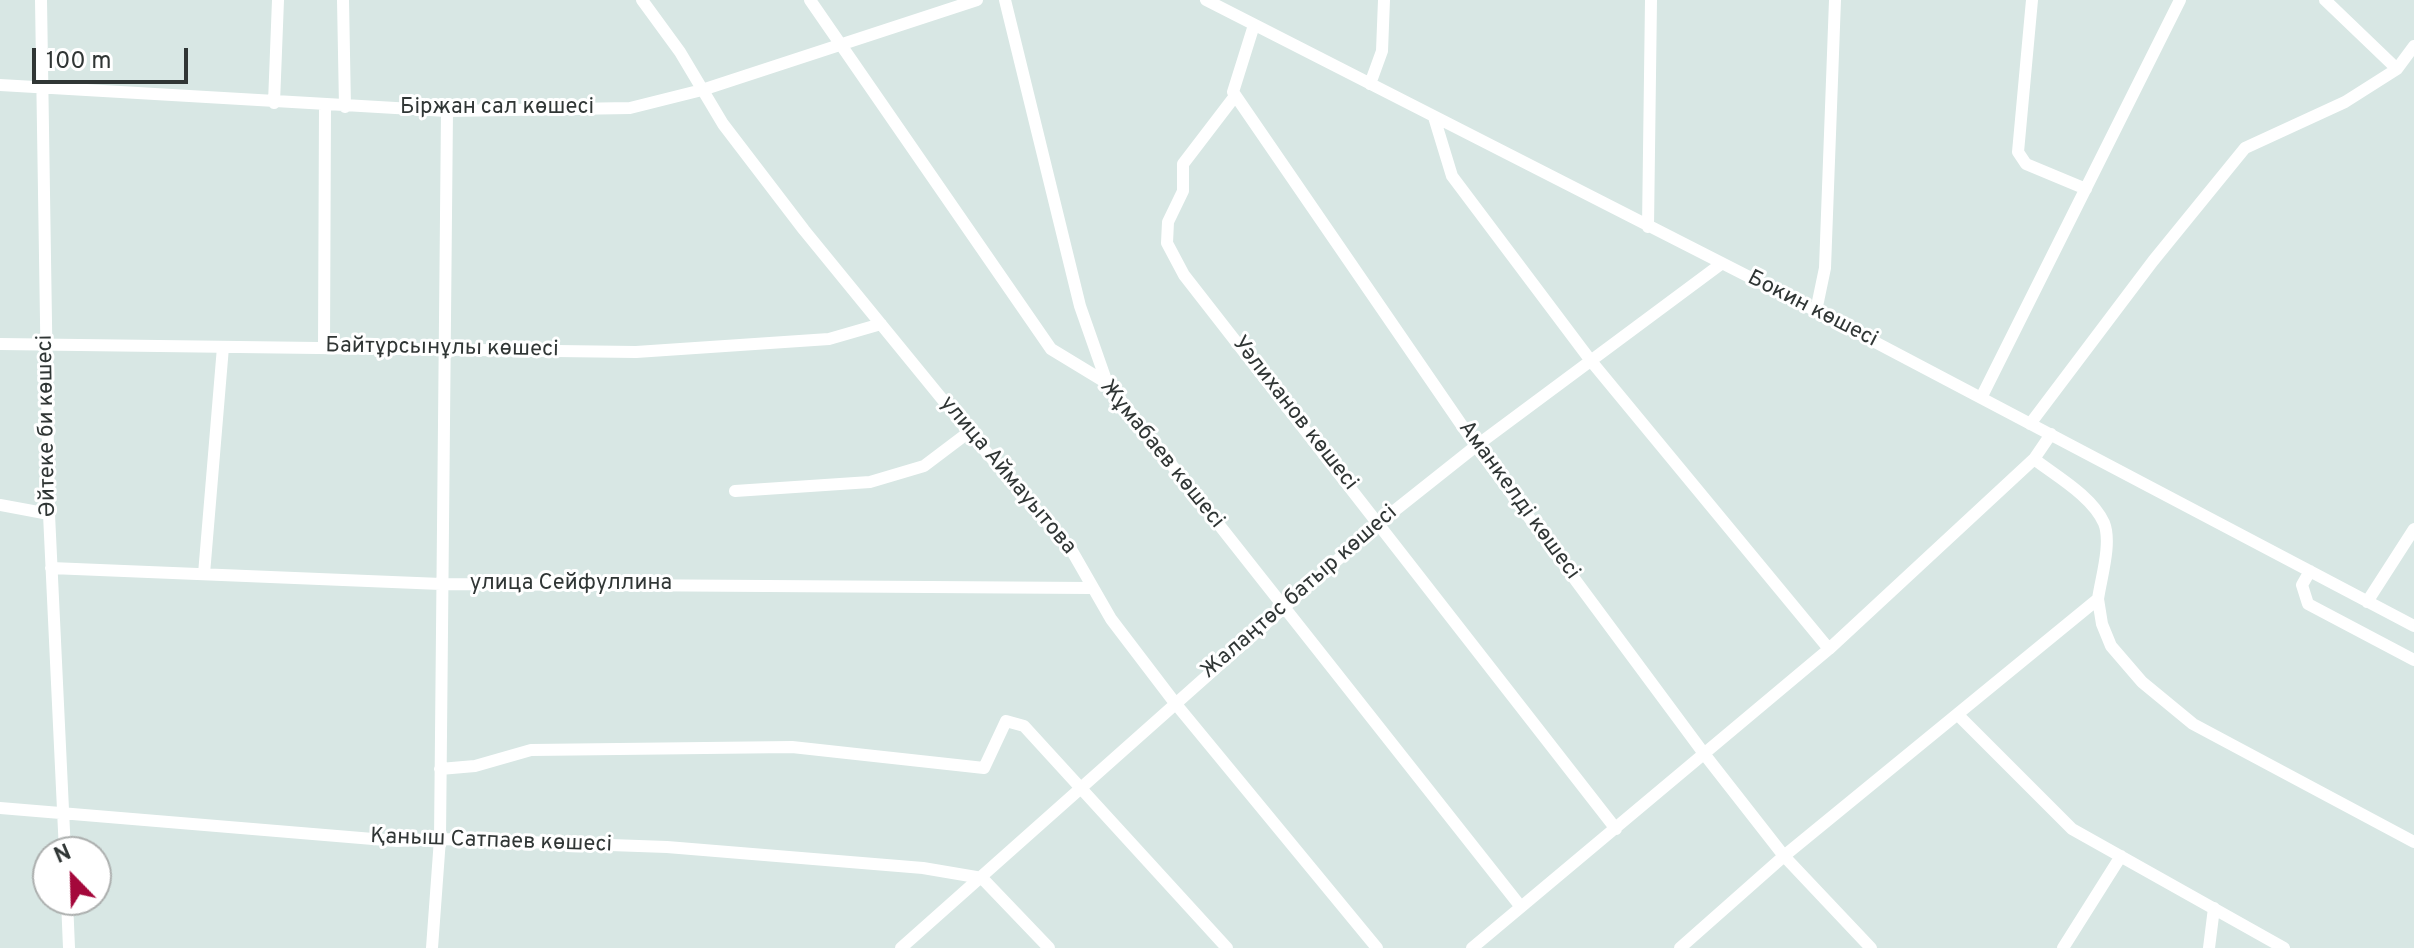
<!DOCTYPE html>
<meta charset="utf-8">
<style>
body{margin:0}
#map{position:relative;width:2414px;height:948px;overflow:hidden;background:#d8e7e4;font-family:Overpass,sans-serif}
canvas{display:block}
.north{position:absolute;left:32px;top:836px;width:80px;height:80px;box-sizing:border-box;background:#fff;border:2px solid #acafae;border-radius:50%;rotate:337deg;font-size:22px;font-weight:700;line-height:32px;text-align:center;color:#303635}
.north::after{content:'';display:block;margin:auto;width:28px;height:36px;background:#a4083b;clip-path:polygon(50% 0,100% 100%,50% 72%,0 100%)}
.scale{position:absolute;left:32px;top:48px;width:156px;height:36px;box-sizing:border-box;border:4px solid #303635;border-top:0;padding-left:10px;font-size:24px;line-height:28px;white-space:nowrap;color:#303635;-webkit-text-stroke:6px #fff;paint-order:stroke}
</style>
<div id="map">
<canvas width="2414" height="948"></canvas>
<div class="north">N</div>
<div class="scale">100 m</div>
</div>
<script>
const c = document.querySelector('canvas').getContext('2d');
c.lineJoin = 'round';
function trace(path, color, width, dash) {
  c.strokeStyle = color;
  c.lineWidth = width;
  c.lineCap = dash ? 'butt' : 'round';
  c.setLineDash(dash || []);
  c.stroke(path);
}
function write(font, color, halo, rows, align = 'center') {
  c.font = font + ' Overpass,sans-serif';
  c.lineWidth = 6;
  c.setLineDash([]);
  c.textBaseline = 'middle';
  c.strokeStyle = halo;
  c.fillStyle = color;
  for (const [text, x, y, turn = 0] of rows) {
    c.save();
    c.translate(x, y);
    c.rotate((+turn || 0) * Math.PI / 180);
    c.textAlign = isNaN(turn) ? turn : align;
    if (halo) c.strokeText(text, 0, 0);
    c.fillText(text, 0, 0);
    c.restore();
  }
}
const minor = new Path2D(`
 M41 0 49 514 65 852
 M343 0 345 107
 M642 0 680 52 723 124 804 230 969 432 1072 551 1111 619 1175 703 1377 948
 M810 0 1051 349 1107 383 1521 907
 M1005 0 1080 306 1107 383
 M1206 0 1816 311 2414 626
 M2032 0 2018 152 2026 164 2086 189
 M2325 0 2397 69 2414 46
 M1254 25 1233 92 1476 446 1705 755 1784 856 1871 948
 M1370 84 1382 51 1384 0
 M0 85 447 111 630 108 702 90 977 0
 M1235 96 1183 164V191L1168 222 1167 243 1184 275 1616 829
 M274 103 278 0
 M1434 117 1452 176 1591 361 1829 649
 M1648 227 1651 0
 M1816 311 1825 268 1835 0
 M0 344 636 352 829 339 881 324
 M324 347 325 106
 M1981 398 2180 0
 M2030 424 2153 261 2245 148 2345 102 2397 69
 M735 491 870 482 924 466 969 432
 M0 505 49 514
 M51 568 441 584 1091 588
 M2310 571 2302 585 2308 604 2414 660
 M204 574 223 347
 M2098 599 2102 624 2111 646 2142 682 2193 724 2414 842
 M2367 602 2414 529
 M1958 715 2072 829 2284 948
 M440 769 475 766 531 750 792 747 984 768 1006 721 1024 726 1227 948
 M0 808 397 841 440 839 667 847 923 868 982 878 1049 948
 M67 900 69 948
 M432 948 440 839 447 111
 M901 948 1379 523 1476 446 1721 264
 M1472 948 1829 649 2034 459 2051 434
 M1680 948 1784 856 2098 599C2101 578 2112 543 2104 523 2092 496 2056 476 2034 459
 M2063 948 2121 856
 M2209 948 2214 908`);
const streetNames = [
 ["Біржан сал көшесі",497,109],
 ["Бокин көшесі",1812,310,27],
 ["Байтұрсынұлы көшесі",442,349,1],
 ["Уәлиханов көшесі",1294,414,52],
 ["Әйтеке би көшесі",48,426,-91],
 ["Жұмабаев көшесі",1161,455,51],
 ["улица Аймауытова",1007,476,50],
 ["Аманкелді көшесі",1518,501,54],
 ["улица Сейфуллина",571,585],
 ["Жалаңтөс батыр көшесі",1300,593,-41],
 ["Қаныш Сатпаев көшесі",491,842,2]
];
trace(minor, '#fff', 12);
write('22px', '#303635', '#fff', streetNames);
</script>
